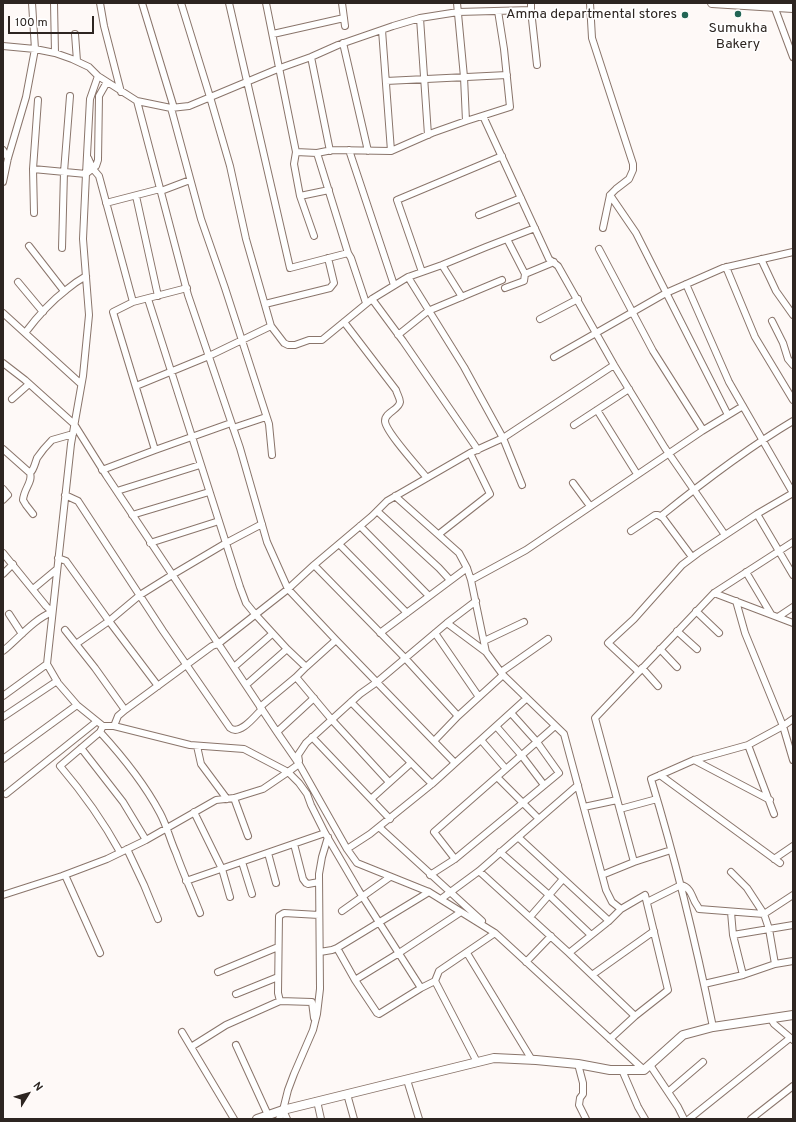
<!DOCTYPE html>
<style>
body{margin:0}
#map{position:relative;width:796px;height:1122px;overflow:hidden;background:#fef9f7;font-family:Overpass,sans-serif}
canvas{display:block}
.frame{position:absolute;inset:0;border:4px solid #2d2521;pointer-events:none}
.north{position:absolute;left:8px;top:1074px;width:40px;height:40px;-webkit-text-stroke:3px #fff;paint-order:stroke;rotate:53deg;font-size:11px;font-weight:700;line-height:16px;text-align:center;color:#2d2521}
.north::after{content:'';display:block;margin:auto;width:14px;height:18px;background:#2d2521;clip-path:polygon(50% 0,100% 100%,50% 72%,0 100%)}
.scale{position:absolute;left:8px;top:16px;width:86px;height:18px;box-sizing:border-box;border:2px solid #2d2521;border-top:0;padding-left:5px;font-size:12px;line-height:14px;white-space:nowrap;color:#2d2521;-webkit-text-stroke:3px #fff;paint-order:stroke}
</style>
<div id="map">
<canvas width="796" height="1122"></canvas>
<div class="frame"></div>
<div class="north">N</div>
<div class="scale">100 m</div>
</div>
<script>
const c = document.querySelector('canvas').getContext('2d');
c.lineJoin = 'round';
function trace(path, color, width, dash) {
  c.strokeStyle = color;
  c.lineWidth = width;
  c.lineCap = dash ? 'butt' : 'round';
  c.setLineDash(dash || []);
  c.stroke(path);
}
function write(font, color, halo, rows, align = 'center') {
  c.font = font + ' Overpass,sans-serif';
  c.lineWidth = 3;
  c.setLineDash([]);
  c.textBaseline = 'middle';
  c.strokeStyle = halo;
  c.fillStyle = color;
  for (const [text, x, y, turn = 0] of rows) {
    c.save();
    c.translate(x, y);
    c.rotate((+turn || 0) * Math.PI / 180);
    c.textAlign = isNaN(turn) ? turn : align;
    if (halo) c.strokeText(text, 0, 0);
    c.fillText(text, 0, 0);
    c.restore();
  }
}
const street = new Path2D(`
 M54 3 55 53
 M100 3 104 26 121 92
 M142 3 174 108
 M181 3 210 97 230 166 246 239 271 326 284 343 288 345H295L309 340H322L372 299 408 277 442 265 486 247 535 228
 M229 3 290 268 348 253
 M266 3 296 152 294 164 300 196 314 236
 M342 3 345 26
 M457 3 464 77 466 121
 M590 3 592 38 633 164V170L629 179 616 189 610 195 603 228
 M774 6 793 57
 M531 10 537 65
 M420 18 428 135
 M382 30 391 151
 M75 34 77 61
 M273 34 344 18
 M343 43 368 151
 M3 46 35 49 55 53 72 59 89 67 98 76 137 101 171 108 189 106 280 68 311 57 338 45 393 26 420 18 458 12 531 10V3
 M311 57 330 151
 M98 76 90 99 86 174 83 239 89 315 83 376 71 444 47 664 58 683 77 705 103 726H114L190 745 244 749 288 772 299 764
 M386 81 507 75
 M137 101 188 295 240 448 267 542 288 589 336 640 455 763
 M171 108 201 219 225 288 269 424 272 455
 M483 116 549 259 558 266 614 365 665 448 725 535
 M3 150 8 158
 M349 150 394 285
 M296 152 317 153 332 150 391 151 432 133 466 121 510 107 504 49 498 11
 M317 153 348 253 351 258 366 303
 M88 158 93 169 99 176 133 302
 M33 169 86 174 96 166 98 160 99 96 107 82
 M3 182 8 158 26 97 35 49 32 3
 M161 191 190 180
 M610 195 636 233 728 415
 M136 196 158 296
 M300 196 329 190
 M106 203 160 189
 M34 213 33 169 38 100
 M479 215 521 198
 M29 246 64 291
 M62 248 64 172 70 96
 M599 249 653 351 703 430
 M761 259 776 291 793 315
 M442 265 462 297
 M726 267 755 337 793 400
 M422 272 397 200 502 156
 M525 274 554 262
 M408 277 464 367 503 438 522 485
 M18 282 43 312
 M686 284 729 382 793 493
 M505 288 524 281 525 274 507 239
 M148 299 240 587 246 603 255 614 287 649 306 667
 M372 299 403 341 478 450
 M265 304 330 288 334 283 328 258
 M3 313 81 384
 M540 319 578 299
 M772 321 783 343 788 359 793 365
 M344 322 396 390C397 394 400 398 400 402 399 410 385 412 385 421 385 431 419 468 427 478
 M25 333C37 317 50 302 66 290 72 285 79 280 86 276
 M398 335 428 311 502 280
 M554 357 666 293 723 268 793 252
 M3 363 25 380 74 424 106 475 277 732 299 764 347 849 357 863 429 892 495 933 644 1070
 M136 386 209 356 271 326
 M12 399 29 384
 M597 410 637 474
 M574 425 629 389
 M233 428 266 417
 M3 449 30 473
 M155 450 113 312 133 302 187 288
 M102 470 155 450 231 423
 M573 483 590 506
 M3 489 8 495 3 500
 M117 491 200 465
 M65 495 78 501 163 631 230 728C240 736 255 716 262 709
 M395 496 459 553 467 568 471 580 486 652
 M377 511 439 568 450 580
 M33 514 26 505 23 500C24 488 33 482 30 473 34 470 35 463 37 458 41 452 47 445 52 440L73 434
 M757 514 793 575
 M132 515 209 492
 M661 516C703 482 746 449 793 421
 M360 526 429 596
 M631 531 655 515H658L663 518 692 557
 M439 534 490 494 470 453
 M150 543 219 521
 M339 544 407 613
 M3 553 46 606 52 612C33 620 19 638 3 651
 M58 558 66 561 109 621 158 686
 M314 565 405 658 458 716
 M746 572 771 614
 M3 574 13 564
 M471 580 526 550 702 431 743 406
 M33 589 57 569
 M714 593 793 623
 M736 601 745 633 783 726 793 760
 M696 611 719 633
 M9 614 22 634
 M778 617 793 607
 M447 623 486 652 503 675 564 734 606 890 612 902 621 909
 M65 630 95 668 125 710
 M677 631 697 649
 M380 633 467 568
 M435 633 479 697
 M484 641 524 622
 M76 644 109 621 140 595 172 575 226 543 262 524
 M660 649 677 667
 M234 667 272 634
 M642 668 658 686
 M501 672 548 639
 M639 672 608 643 634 619 682 565 698 553 757 514 793 493
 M296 677 332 720 389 782
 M246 685 287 649
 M3 696 47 664
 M351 702 432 784
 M260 707 296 677 306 667 336 640
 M3 717 57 681
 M103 726 100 732C123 757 144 783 160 813 167 826 170 840 176 853 183 873 192 892 200 913
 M114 726 118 716 125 710 212 646 218 644 288 589 314 565 372 516 387 501 470 453 503 438 614 365
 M496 726 522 756 544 785
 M100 732 60 766C83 793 103 821 120 852
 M277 732 314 698
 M312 737 390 819
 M481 740 506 769
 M434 741 458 716 503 675
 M748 745 774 814
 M197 746 201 764 227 799
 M81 748 123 802 146 840
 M3 759 77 705
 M694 760 770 800
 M299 761 298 755 306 743 360 694 377 682 447 623 476 601
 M660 775 780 863
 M497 777 539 819
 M6 794 96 722
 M234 798 248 836
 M371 799 411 763
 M584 807 617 800
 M620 809 657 799
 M194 812 222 869 230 897
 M379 827 482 921
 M518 837 609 921
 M294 844 303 879 306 883 308 884 319 882
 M127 849 144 885 158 919
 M347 849 370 834 432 784 527 698
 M500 852 549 895
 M268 853 276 883
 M455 859 434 832 555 726
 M774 859 793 846
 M242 862 252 894
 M634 862 595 718 714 593 793 542
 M479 871 569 953 635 1016
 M731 872 747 888 764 914 769 929 775 964
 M65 875 100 953
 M430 875 455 859 559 773 537 742 511 713
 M602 875 634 862 671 850
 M186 881 325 833
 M3 895 62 876 107 859 146 840 216 800 234 798 263 789 288 772 299 783 307 794 311 805 325 833 359 891 421 988
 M549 895 591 935
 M441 899 479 871 578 785
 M647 902 681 885C689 887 691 893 694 900 695 903 698 906 699 909L764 914 793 895
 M342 911 390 877
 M731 912 733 935 743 975
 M530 917 563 879
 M733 935 793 925
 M337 948 355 980 377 1013 379 1014 421 988 435 981 439 971 495 933 493 932
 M320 952 332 950 337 948 429 892
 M467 953 532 1060
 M569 953 609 921 621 909 645 895 668 990 635 1016 610 1039
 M526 962 551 936
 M218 972 278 947
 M592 975 654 931
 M355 980 399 953 461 912
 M435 981 477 1062
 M704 984 743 975 775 964 793 961
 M236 994 278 977
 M280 1001 278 993 279 916 284 913 319 915
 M771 1019 774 1024 793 1040
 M713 1027C696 944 676 861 651 779L694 760 748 745 783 726 793 719
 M182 1032 234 1119
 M236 1045 268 1115
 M191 1047 226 1025 280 1001 312 1002 314 1018
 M578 1064 583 1083V1094L580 1098 579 1105 586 1119
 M650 1065 678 1107 684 1119
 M622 1070 638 1107 645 1119
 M407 1080 419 1119
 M668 1092 703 1062
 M347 1094 354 1119
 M317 1101 321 1119
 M283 1110 287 1119
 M279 1119 283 1110 288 1090 294 1074 313 1030 317 1014 320 989 319 874 322 857 328 837
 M689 1119 790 1038
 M751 1119 793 1086`);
const secondary = new Path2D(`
 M712 3 793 8
 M257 1119 283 1110 494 1058 536 1060 578 1064 610 1070H644L683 1035 713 1027 793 1015`);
const markers = [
 [738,14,4,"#226555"],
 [685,15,4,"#226555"]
];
const poiNames = [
 ["Amma departmental stores",677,15],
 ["Sumukha",738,29,"center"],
 ["Bakery",738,45,"center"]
];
trace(street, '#8a756b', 8);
trace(secondary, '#8a756b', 10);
trace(street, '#fff', 6);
trace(secondary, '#fff', 8);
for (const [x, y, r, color] of markers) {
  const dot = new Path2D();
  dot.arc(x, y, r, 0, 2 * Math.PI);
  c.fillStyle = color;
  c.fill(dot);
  trace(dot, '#fff', 1.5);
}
write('14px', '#2d2521', '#fff', poiNames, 'right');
</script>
